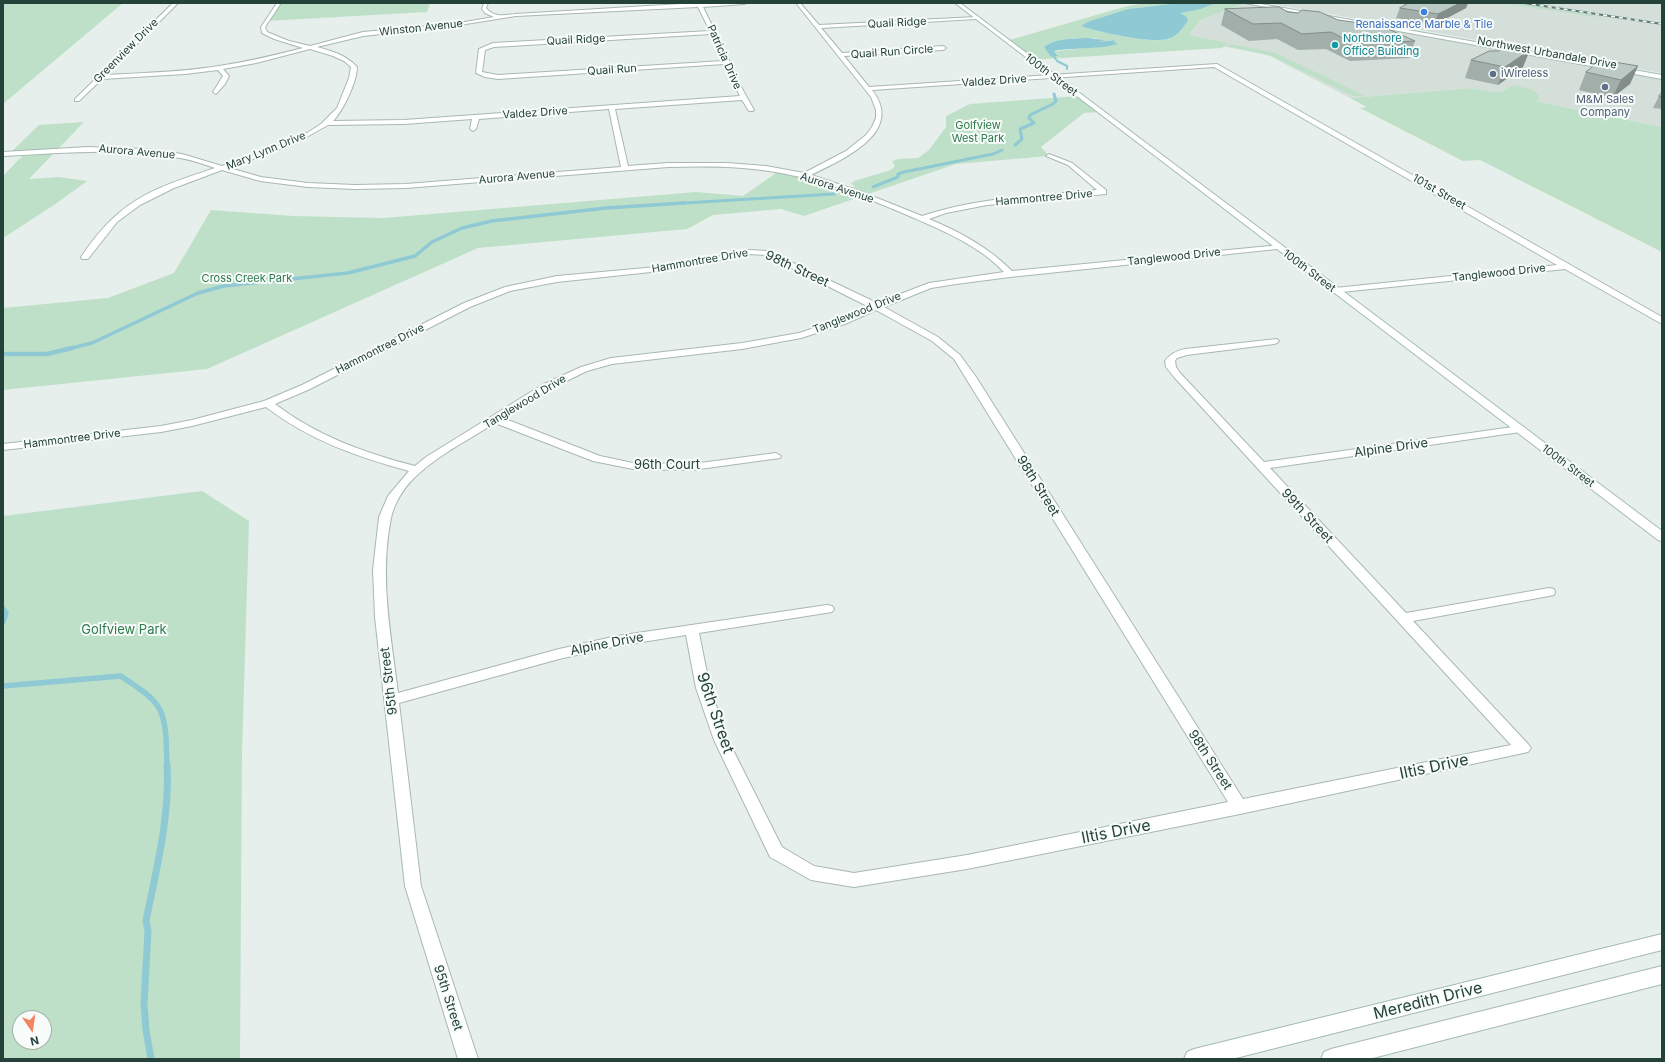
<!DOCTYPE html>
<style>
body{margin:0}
#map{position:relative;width:1665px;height:1062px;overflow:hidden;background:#e6efeb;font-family:Inter,sans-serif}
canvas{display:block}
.frame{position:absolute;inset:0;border:4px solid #24423a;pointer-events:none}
.north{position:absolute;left:12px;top:1010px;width:40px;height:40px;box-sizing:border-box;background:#f7fbf9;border:1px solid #a3b1ad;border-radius:50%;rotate:167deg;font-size:11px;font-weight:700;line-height:16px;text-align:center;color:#24423a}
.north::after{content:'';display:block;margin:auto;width:14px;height:18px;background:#f4845f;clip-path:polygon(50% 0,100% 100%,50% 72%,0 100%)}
</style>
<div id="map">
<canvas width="1665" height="1062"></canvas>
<div class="frame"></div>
<div class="north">N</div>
</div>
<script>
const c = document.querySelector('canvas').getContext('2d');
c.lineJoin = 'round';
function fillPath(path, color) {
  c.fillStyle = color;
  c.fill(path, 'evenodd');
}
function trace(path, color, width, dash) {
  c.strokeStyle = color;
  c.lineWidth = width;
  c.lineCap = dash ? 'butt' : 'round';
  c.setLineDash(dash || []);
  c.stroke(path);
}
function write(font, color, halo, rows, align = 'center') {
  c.font = font + ' Inter,sans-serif';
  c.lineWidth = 4;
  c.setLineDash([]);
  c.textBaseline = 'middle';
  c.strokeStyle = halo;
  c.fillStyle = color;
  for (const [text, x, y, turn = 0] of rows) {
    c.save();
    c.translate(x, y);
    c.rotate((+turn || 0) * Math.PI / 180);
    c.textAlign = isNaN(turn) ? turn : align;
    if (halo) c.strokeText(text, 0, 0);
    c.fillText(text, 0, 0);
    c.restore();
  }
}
const built = new Path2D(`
 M1246 3 1662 77V127L1472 88 1350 98 1268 55 1226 47 1179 50 1200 20Z
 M1266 3H1662V73L1432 32Z`);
const green = new Path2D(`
 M3 3H123L3 104Z
 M279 3H430L427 12 266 21Z
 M1144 3H1179L1128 9 1087 22 1081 26C1098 32 1151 44 1167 39 1177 36 1181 29 1188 21L1187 17 1180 14 1181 12 1201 9 1215 3H1246L1200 20 1189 35 1228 43 1222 48 1031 60 1006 41 1124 7ZM1074 38H1095L1103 40 1099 42 1114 40V42H1116L1079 49 1054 51 1058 55 1051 57 1044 47 1049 43Z
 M1484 3H1517L1598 16 1594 17 1509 4Z
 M1231 44 1276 53 1365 96H1353L1271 56 1227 46Z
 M1513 85 1530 89 1539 95V99L1535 101 1662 127V252L1480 160 1463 161 1360 108 1367 107 1350 98 1472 88 1493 92H1502Z
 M1079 96 1100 112 1084 113 1041 147 1049 156 956 164 804 216 781 209 713 215 687 229 478 248 207 369 3 390V308L108 298 174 273 211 210 293 216 383 218 696 192 743 196 779 171 846 189 855 186 851 184 854 181 891 170 895 166 892 161 899 159 918 158 929 150 946 127V116L970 104Z
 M84 122 29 179 59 177 87 181 57 203 3 238V176L25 153H10L39 125Z
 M202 491 249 521 242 753 240 1059H3V516ZM20 1018H44V1042H20Z`);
const water = new Path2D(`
 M1179 3H1216L1201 9 1180 13 1187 17 1188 21C1182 28 1179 35 1170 38 1154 45 1098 32 1081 26L1087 22 1128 9Z
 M1088 38 1105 40 1099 42 1115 40 1114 42 1118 44 1104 47 1057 50 1054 51 1058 56 1051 57 1044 47C1052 39 1077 38 1088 38Z`);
const streamFar5 = new Path2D(`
 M1051 52 1057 61 1067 66V69`);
const streamFar4 = new Path2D(`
 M1015 145 1022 139 1020 129 1034 123 1029 118 1030 115 1053 104 1056 101 1054 94
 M873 187 898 177V174L904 172 993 154 1002 150
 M668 204 834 194`);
const streamFar3 = new Path2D(`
 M68 349 92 343 198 293 224 286 348 273 415 256 432 242 462 228 492 221 606 208 684 203`);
const streamFar2 = new Path2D(`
 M3 354H47L72 348`);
const streamFar1 = new Path2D(`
 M3 609 6 613 3 622
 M3 686 121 676C133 685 149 693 157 705 168 720 166 748 167 766`);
const stream = new Path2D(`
 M151 1059 146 1030 144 1003 148 931 146 921C156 870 170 818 167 765`);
const street = new Path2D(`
 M173 3H178L106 75C143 73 182 72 219 66 247 62 275 55 303 48L274 39 262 33 261 27 277 3H281L265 27 267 32 289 41 310 46 363 32 453 24 494 17 485 13 482 9 484 3H488L486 8C494 18 505 15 516 14L697 3H746L744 4 703 7 730 62 731 69 754 110 753 111H749L742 100 615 109 628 166 668 163H727L766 166 804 173 846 151 866 135 872 127 876 118V110L871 97 796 3H800L819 25 976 17 978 18 976 19 821 28 842 53 943 46 946 48 943 50 844 56 869 87 1217 64 1662 317V324L1565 269 1332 293 1331 291 1335 288 1557 265 1214 67 872 90C906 133 841 160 811 175L862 192 922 216C979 197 1038 196 1097 190L1068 165 1046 156 1049 154 1072 163 1106 190V194L987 205 946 213 929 219C960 232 988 247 1012 271L1280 245 1281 247 1277 249 1010 277 956 284 931 288 884 307 938 337 960 355 976 377 1243 799 1511 745 1174 377 1166 367 1165 361C1170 354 1176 351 1185 349L1277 339 1279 341 1277 343 1274 344 1187 355 1177 358 1175 361 1176 367 1180 373 1264 462 1520 426 1524 427 1525 429 1520 432 1270 468 1406 613 1549 588 1554 589 1555 592 1554 595 1549 596 1413 621 1528 744 1531 748 1528 752 1240 814 967 869 854 887 811 880 770 857 714 740 696 688 686 635 617 646 559 659 399 703 421 886 478 1059H458L405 886 375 617 373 570 379 517 388 496 409 471C357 457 309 440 266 407L192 426 161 432 3 450V444L161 426 192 420 264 401 302 385 464 303 505 287 557 276 679 265 749 250 768 251 877 303 929 283 1004 272C979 246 946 232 914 218 872 200 830 182 786 174 747 166 707 166 668 167L406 188 355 189 308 187 260 181 222 170 174 188 140 205 117 222 88 259H82L81 257C92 241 104 225 119 213 145 190 182 179 215 168 203 164 192 160 180 158 121 147 62 153 3 156V152L88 147 147 149 182 154 222 166 276 147 307 133 321 124 337 108 349 78 351 67 344 61 333 56 310 49 256 63 223 69 229 76 225 84 216 94 213 92 223 76 218 70 185 74 102 79 79 101H75V99ZM698 7 710 31 493 43 479 49 476 73 485 77 498 79 724 64 740 96 404 120 333 121C343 111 357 82 357 67 346 55 332 51 317 47L363 36 453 26 516 16ZM711 34 723 61 498 75 482 72 485 50 494 47ZM609 109 621 167 406 184 355 185 308 183 261 177 229 168 296 143 328 125 404 124 472 119 470 129 473 131 476 129 479 119ZM749 254 766 255 869 307 839 320 799 333 742 343 611 358 581 367 542 385 426 457 415 466C365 453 317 436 275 404L310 389 470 307 510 291 557 282 679 269ZM876 310 932 341 954 359 1228 802 967 855 854 873 814 866 782 847 728 740 710 688 699 633 832 612 834 609 832 606 827 605 617 636 559 649 398 693C391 635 379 576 391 518 394 504 403 489 413 479 436 456 468 440 495 423L593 461 633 469 692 470 780 458 781 456 776 453 692 464 633 463 600 456 503 418 550 389 587 371 612 364 742 349 801 338 845 324Z`);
const secondary = new Path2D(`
 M955 3H960L1662 531V541L1658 540Z
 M1245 3H1255L1662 75V79Z
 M1662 934V950L1232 1059H1184L1187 1052 1194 1049Z
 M1662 966V984L1369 1059H1321L1324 1052 1331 1049Z`);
const rail = new Path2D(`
 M1524 3 1662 24`);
const wall = new Path2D(`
 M1409 3H1468L1466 8 1434 25 1396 18 1400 8Z
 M1225 9 1288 12 1338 20 1415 41 1409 58 1350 61 1326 49 1298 50 1277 39 1249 41 1221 25Z
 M1471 60 1523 67 1498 85 1465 78Z
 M1638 66 1630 84 1612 98 1579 90 1586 72Z
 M1662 93V109L1653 108 1659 96Z`);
const shadedWall = new Path2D(`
 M1460 3H1468L1466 8 1434 25 1438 14Z
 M1530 50 1523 67 1498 85 1505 67Z
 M1638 66 1630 84 1612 98 1621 80Z`);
const building = new Path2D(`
 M1409 3H1460L1438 14 1400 8Z
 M1279 7 1288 12 1298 13 1302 10 1320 12 1338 20 1368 24H1377L1415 41 1355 44 1331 32 1302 34 1281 23 1253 24 1225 9Z
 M1507 46 1530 50 1505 67 1471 60 1489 51H1498Z
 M1602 60 1638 66 1621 80 1586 72Z
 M1662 93V97L1659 96Z`);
const markers = [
 [1424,12,4,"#3f7fe0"],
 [1335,45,4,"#0f9aa8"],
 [1493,74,4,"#5c6f8a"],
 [1605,87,4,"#5c6f8a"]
];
const farStreetnames = [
 ["Quail Ridge",897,23,-3],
 ["Winston Avenue",421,28,-6],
 ["Quail Ridge",576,40,-3],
 ["Greenview Drive",126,51,-45],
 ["Quail Run Circle",892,52,-4],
 ["Northwest Urbandale Drive",1547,53,10],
 ["Patricia Drive",724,57,66],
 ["Quail Run",612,70,-4],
 ["100th Street",1051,75,37],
 ["Valdez Drive",994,81,-4],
 ["Valdez Drive",535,113,-4],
 ["Mary Lynn Drive",266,151,-22],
 ["Aurora Avenue",137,152,5],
 ["Aurora Avenue",517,177,-5],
 ["Aurora Avenue",837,188,18],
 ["101st Street",1439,192,30],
 ["Hammontree Drive",1044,198,-5],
 ["Tanglewood Drive",1174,257,-6],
 ["Hammontree Drive",700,261,-10],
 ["100th Street",1309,271,37],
 ["Tanglewood Drive",1499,273,-6],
 ["Tanglewood Drive",857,313,-22],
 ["Hammontree Drive",380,349,-27],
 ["Tanglewood Drive",525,402,-31],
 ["Hammontree Drive",72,439,-7],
 ["100th Street",1568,466,37]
];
const farShopnames = [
 ["Renaissance Marble & Tile",1424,25]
];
const farCulturenames = [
 ["Northshore",1343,39],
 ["Office Building",1343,52]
];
const farServicenames = [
 ["iWireless",1501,74],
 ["M&M Sales",1605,100,"center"],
 ["Company",1605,113,"center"]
];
const farParknames = [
 ["Golfview",978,126],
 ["West Park",978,139],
 ["Cross Creek Park",247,279]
];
const streetNames = [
 ["98th Street",797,269,25],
 ["Alpine Drive",1391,448,-8],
 ["96th Court",667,465],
 ["98th Street",1038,486,58],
 ["99th Street",1307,516,47],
 ["Alpine Drive",607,644,-11],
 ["95th Street",389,681,-97],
 ["98th Street",1210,760,57],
 ["95th Street",448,998,72]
];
const parkNames = [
 ["Golfview Park",124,630]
];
const nearStreetnames = [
 ["96th Street",715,713,71],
 ["Iltis Drive",1434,767,-12],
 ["Iltis Drive",1116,832,-11],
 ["Meredith Drive",1428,1001,-14]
];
fillPath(built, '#d4dfda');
fillPath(green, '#bfe0c8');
fillPath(water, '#8ec9d4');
trace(streamFar5, '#8ec9d4', 2);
trace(streamFar4, '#8ec9d4', 3);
trace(streamFar3, '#8ec9d4', 3.5);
trace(streamFar2, '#8ec9d4', 4.5);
trace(streamFar1, '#8ec9d4', 5.5);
trace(stream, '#8ec9d4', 7);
trace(street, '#a8b8b2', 2);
trace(secondary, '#a4bbb3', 2);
fillPath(street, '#fff');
fillPath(secondary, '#fff');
trace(rail, '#5f7d75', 2);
trace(rail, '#f7fbf9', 1.5, [4]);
fillPath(wall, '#a1aea9');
fillPath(shadedWall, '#838d89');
fillPath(building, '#bbcac4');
trace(building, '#838d89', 1);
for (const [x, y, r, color] of markers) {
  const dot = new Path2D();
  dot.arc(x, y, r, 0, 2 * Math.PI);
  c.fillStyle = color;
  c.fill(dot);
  trace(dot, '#f7fbf9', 1.5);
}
write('11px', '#24423a', '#f7fbf9', farStreetnames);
write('11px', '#366cbe', '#f7fbf9', farShopnames);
write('11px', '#0d838f', '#f7fbf9', farCulturenames, 'left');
write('11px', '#4e5e75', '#f7fbf9', farServicenames, 'left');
write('11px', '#2d7a4b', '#f7fbf9', farParknames);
write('13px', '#24423a', '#f7fbf9', streetNames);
write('13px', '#2d7a4b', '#f7fbf9', parkNames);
write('16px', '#24423a', '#f7fbf9', nearStreetnames);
</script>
